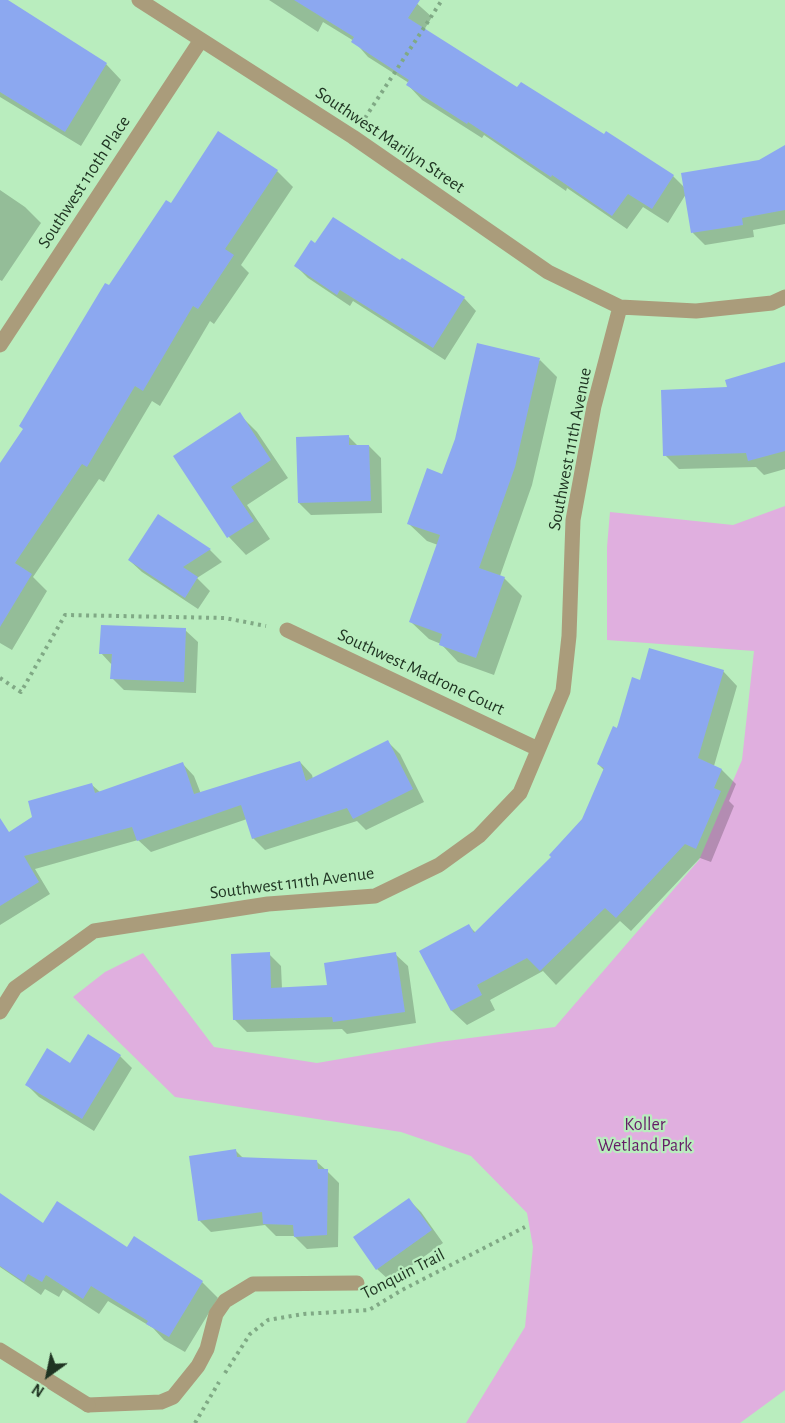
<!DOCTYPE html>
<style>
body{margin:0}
#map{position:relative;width:785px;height:1423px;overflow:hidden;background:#b9edbe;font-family:"Alegreya Sans",sans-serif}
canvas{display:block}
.north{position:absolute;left:18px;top:1345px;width:60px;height:60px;-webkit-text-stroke:4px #b9edbe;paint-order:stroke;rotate:213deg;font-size:16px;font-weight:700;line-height:24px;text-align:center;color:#1f3422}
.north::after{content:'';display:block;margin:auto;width:21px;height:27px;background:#1f3422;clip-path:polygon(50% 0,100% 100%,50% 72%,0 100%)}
</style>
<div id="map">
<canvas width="785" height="1423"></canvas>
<div class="north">N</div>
</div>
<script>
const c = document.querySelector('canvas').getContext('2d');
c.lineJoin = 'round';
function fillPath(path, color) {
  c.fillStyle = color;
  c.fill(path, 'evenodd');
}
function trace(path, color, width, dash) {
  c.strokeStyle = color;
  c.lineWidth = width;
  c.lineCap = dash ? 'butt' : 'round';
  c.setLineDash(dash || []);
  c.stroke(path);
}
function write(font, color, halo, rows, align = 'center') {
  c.font = font + ' "Alegreya Sans",sans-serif';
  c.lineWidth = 4.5;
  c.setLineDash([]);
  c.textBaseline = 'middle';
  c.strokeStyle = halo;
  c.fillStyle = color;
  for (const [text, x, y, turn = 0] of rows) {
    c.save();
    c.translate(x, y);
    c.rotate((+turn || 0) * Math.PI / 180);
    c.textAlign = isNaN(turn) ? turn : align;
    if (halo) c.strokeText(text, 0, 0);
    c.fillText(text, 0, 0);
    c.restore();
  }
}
const green = new Path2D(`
 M785 506V1390L740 1423H466L525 1327 533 1247 527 1213 471 1156 401 1132 175 1097 73 997 105 972 143 953 214 1047 317 1063 439 1042 555 1027 699 860 742 760 754 651 607 640V547L610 512 733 525Z`);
const shadow = new Path2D(`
 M0 0H4L106 64 121 80 81 146 0 97Z
 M269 0H413L432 17 424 30 518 89 605 136 607 133 673 176 685 188 759 161 785 147V224L753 230 754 237 705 245 693 233 686 194 668 223 643 207 627 229 567 188 566 191 484 135 482 138 422 100 408 85 409 83 368 57 354 41 323 22 318 32Z
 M277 171 293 187 241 265 249 273 214 324 210 321 160 406 152 401 104 482 99 479 33 577 47 591 12 650 0 643V466L25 429 109 287 171 206Z
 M0 190 25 207 41 223 2 281 0 280Z
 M403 260 464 298 476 311 445 360 353 301 350 306 308 278 296 266 401 263Z
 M540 360 557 377 532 485 500 576 504 578 522 596 494 675 458 662 441 644 429 639 411 622 438 545 427 541 409 524 443 476Z
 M785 367V469L764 475 756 467 679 469 665 455 729 388Z
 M239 414 257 432 288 478 247 505 270 539 246 555 229 537 175 457Z
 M349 437 358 446H369L381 458 382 513 311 515 299 503Z
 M158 516 210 550 222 562 197 578 210 591 198 609 142 572 129 560Z
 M185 630 198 642 196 693 124 690 112 678V665L101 653Z
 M723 671 737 686 714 766 722 770 736 784 729 801 734 806 711 862 700 858 631 931 620 921 556 985 543 971 490 1000 495 1010 467 1025 452 1011 421 951 469 926 476 933 553 857 583 820 604 770 598 764 641 682Z
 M388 742 400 754 424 802 366 830 357 821 265 850 253 838 247 819 151 852 138 840 35 869 50 894 0 925V839L92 785 100 792 182 763 194 776 201 794 300 762 312 775 313 779Z
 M269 954 281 966 282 989 329 987 395 954 408 966 416 1023 347 1034 342 1029 247 1032 234 1019Z
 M120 1056 132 1068 94 1131 39 1097 27 1085 71 1065Z
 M236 1151 244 1159 317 1162 327 1171 339 1183 338 1247 307 1249 294 1236H276L265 1225 211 1232 199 1220Z
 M0 1196 44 1225 128 1249 202 1282 218 1298 185 1352 164 1340 153 1328 108 1301 99 1314 63 1290 59 1297 45 1289 41 1295 0 1267Z
 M409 1200 421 1212 443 1243 390 1281 377 1269Z`);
const building = new Path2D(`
 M0 0H8L107 63 65 132 0 92Z
 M294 0H420L408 18 517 87 521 82 604 134 606 131 674 175 652 209 628 194 612 216 552 175 551 177 468 122 467 124 406 85 409 80 351 42 354 37Z
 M218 131 278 170 225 249 234 255 198 309 193 306 143 391 135 386 87 467 82 464 15 563 32 574 0 627V463L23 429 19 426 105 283 109 285 166 200 171 203Z
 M785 145V210L742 218 743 225 691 233 681 173 759 160Z
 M333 217 400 260 402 258 465 297 433 348 340 290 337 295 294 266 311 240 315 243Z
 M477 343 540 358 515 467 479 568 505 577 476 658 439 645 442 634 409 622 440 535 407 524 427 468 442 474 455 439Z
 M785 362V451L748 461 746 453 663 456 661 390 727 387 725 380Z
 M240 412 271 460 231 487 254 521 227 538 173 456Z
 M349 435V445H369L371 501 298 503 296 437Z
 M158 514 211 549 183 567 198 577 185 598 128 560Z
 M101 625 186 628 184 682 110 679 112 654H99Z
 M649 648 724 670 698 758 722 769 714 788 721 791 696 849 685 844 616 918 605 908 540 971 527 958 477 985 482 995 451 1011 419 951 469 924 474 933 551 857 549 855 582 819 604 768 597 764 613 726 617 728 632 677 640 680Z
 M388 740 413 789 353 819 347 808 252 839 241 805 137 841 132 827 24 856 39 882 0 906V818L9 832 32 817 28 801 92 783 95 793 183 762 194 794 300 761 306 781Z
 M270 952 271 988 327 985 324 963 396 952 405 1012 333 1022 332 1017 233 1020 231 954Z
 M88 1034 121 1055 82 1119 25 1085 47 1048 70 1063Z
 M236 1149 237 1157 317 1160 318 1169H328L327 1235 294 1237 293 1225 263 1224 262 1212 198 1221 189 1156Z
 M0 1193 43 1223 57 1201 127 1247 134 1236 203 1281 169 1337 146 1324 148 1321 91 1286 83 1299 46 1275 42 1282 28 1274 24 1282 0 1266Z
 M409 1198 432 1230 376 1270 353 1237Z`);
const path = new Path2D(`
 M365 118 442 0
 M0 678 21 692 65 615 225 618 266 626
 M225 1373 250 1334 268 1320 304 1314 369 1310 402 1290 525 1227
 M195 1423 219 1382`);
const service = new Path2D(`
 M88 1405 161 1402 173 1397 198 1366 207 1349 216 1314 225 1301 253 1284 357 1283`);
const minor = new Path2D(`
 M139 0 353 137 548 272 620 307 696 311 772 303 785 297
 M0 345 201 40
 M287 630 538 749
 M0 1012 15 988 94 931 268 904 375 896 439 865 479 836 520 793 563 691 569 636 573 520 594 406 620 307
 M0 1350 88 1405`);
const streetNames = [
 ["Southwest Marilyn Street",390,140,34],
 ["Southwest 110th Place",84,182,-57],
 ["Southwest 111th Avenue",570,449,-79],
 ["Southwest Madrone Court",421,672,25],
 ["Southwest 111th Avenue",292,883,-7],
 ["Tonquin Trail",403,1274,-27]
];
const parkNames = [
 ["Koller",645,1125],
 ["Wetland Park",645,1146]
];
fillPath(green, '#e0afdf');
fillPath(shadow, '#0003');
fillPath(building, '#8ca8f0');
trace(path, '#80a985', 4, [3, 4.5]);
trace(service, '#aa9c7b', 15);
trace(minor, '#aa9c7b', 15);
write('18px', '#1f3422', '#b9edbe', streetNames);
write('18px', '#651c66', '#b9edbe', parkNames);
</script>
